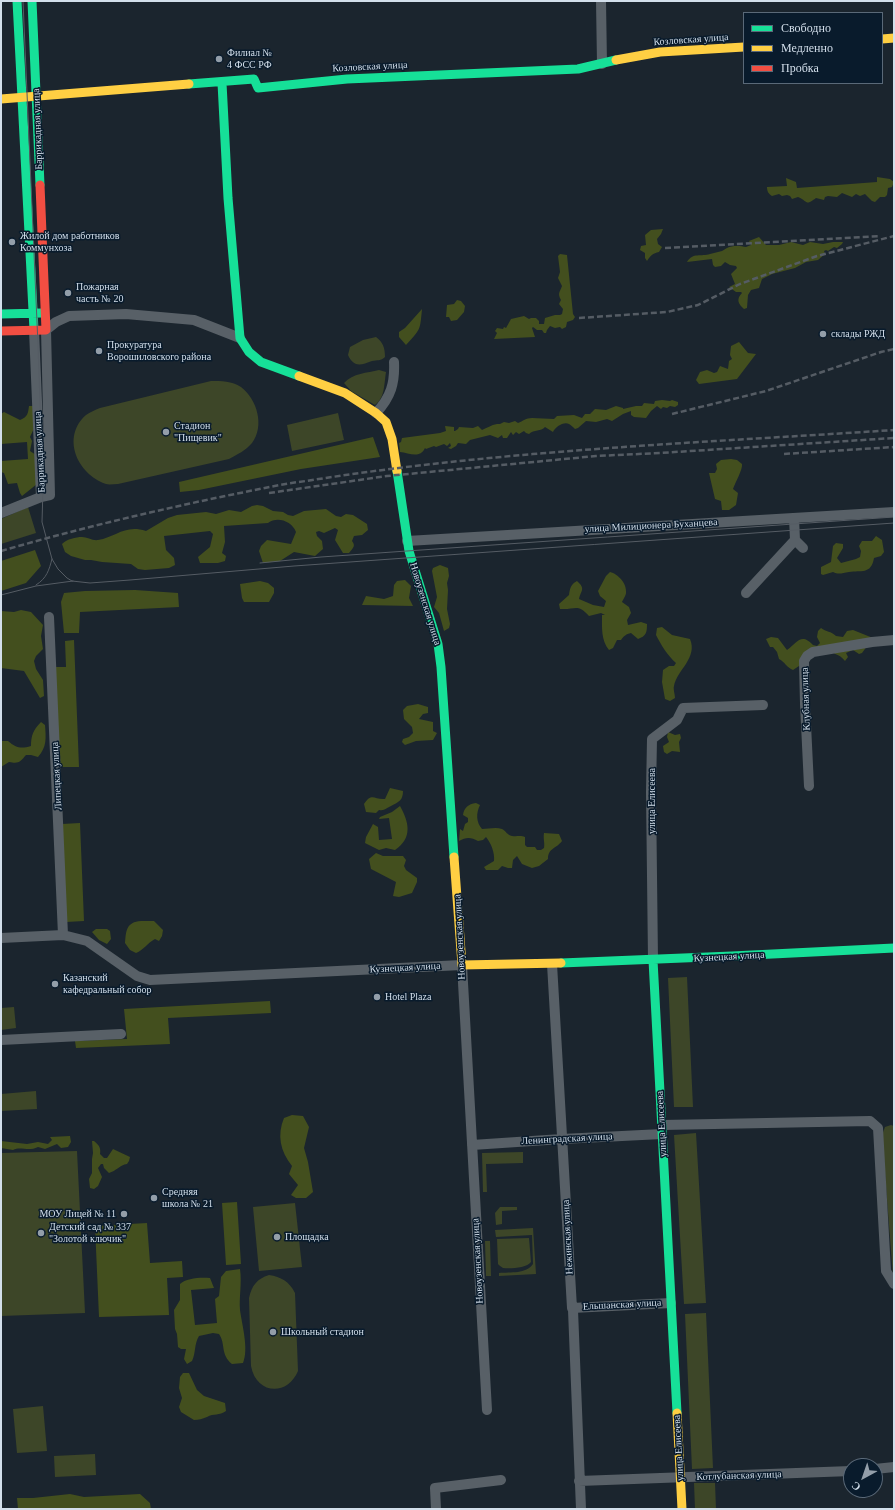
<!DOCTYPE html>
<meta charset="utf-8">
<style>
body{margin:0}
#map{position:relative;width:895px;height:1510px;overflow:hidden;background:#1b252e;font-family:"Times New Roman",serif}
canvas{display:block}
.frame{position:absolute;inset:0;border:2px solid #d3dfeb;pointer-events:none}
.legend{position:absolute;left:743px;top:12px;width:140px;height:72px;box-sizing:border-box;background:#091b2c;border:1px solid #5a6978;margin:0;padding:5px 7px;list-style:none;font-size:12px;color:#d3dfeb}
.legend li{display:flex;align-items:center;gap:8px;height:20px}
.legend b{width:20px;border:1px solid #5a6978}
.north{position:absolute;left:843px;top:1458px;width:40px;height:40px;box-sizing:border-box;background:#091b2c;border:1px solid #5a6978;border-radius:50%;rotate:220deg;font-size:11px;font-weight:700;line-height:16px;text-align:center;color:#d3dfeb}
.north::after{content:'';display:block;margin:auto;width:14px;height:18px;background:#939ea9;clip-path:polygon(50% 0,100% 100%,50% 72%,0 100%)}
</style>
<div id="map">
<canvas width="895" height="1510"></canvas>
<div class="frame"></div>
<ul class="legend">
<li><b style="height:5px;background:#16e098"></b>Свободно</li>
<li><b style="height:5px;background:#ffcf43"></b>Медленно</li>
<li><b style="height:5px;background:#f24e42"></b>Пробка</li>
</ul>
<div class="north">С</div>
</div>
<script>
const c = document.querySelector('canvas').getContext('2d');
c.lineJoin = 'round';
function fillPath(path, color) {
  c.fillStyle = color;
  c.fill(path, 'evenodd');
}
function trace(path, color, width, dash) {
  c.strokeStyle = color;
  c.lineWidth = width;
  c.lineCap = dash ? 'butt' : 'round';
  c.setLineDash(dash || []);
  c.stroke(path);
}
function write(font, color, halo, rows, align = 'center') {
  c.font = font + ' "Times New Roman",serif';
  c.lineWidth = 3;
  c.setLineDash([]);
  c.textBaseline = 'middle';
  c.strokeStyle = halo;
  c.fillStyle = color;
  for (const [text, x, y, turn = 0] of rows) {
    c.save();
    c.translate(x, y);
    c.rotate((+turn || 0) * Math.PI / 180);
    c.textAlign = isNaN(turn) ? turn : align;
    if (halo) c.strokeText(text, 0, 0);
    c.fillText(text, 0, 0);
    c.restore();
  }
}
const green = new Path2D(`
 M376 337C383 342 385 348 385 357 381 361 377 360 372 361 361 365 354 368 348 355L350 347 363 340Z
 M379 370 386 372C384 384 385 398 375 405L351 391 344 383C353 373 367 373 379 370Z
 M211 381C221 381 232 381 241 387 257 399 265 426 252 443 245 451 238 454 229 459L118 484C114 484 109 485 106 484 77 474 61 437 86 415 90 412 95 410 100 408Z
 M338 413 344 440 292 451 287 425Z
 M28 507 36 533 1 544V519Z
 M687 977 693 1107H674L668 978Z
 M14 1007 16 1028 1 1030V1008Z
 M36 1091 37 1109 1 1111V1094Z
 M891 1125 894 1126V1275L893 1276 882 1135 885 1127Z
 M696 1133 706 1303 684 1304 674 1135Z
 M77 1151 85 1313 1 1316V1153Z
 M523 1152V1163L486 1164 487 1192H483L482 1153Z
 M295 1203 302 1267 259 1271 253 1207Z
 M500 1207H517V1210L502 1211V1224L496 1225 495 1213Z
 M533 1228 536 1274 499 1276V1273C511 1272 526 1274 533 1264L532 1235 496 1237 495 1230Z
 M529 1238 531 1262C527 1268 510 1269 503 1268 501 1267 499 1265 498 1264L497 1239Z
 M485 1241H490L491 1276H486Z
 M269 1275C281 1277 289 1281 295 1293L298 1371C287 1397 256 1394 251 1366L249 1298C252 1285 257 1279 269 1275Z
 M706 1313 713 1468 692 1469 685 1314Z
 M43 1406 47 1451 17 1453 13 1409Z
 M95 1454 96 1475 55 1477 54 1456Z
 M694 1483H715L716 1509H695Z`);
const forest = new Path2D(`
 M877 177 890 179 894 182 892 187 888 188 887 195 885 197H880L875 202 872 201 865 194 860 196 856 194 852 197 842 193 837 197 828 196 825 197 824 200 816 198C805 206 809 202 798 197L792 199 790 196 787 195 782 196 779 194 772 196C769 194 767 192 767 187L787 186 786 178 796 182 797 188 877 182Z
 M663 229 661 234 657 239 658 244 662 247 659 252C653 253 650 256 647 261L645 258V253L640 250 641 246 646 245 645 235 651 230Z
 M759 237 766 245H779L791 242 803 245 810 242 823 244 833 242H843L842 244 837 248 834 247 828 251 826 250 824 251 825 254 818 260 806 262 795 268 772 274 762 279 759 288 751 290 748 295 747 308 744 309C738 304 736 299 742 293L741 292H736L729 287 735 284 731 274 737 268 736 266 730 265 725 262 721 266 715 267 713 265 712 259 687 262C693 252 701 257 710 254 714 253 718 252 722 251 724 250 725 249 727 248 733 245 741 246 746 247L751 245 749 241Z
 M560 254 567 255 573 314 575 317 573 320 567 322 566 327 562 329 560 327 555 328 550 326 547 330 546 333H544L542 330H537L533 327 532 328 535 337 494 339 497 333 495 331 497 328 503 329 504 327 506 328 511 319 524 316 529 319 531 318H536L539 321V324H544L545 318 555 315H560L562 314 563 309 559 304 561 300C557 293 560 292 562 286L558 278 560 272 558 256Z
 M457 300 461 301 465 306 464 312 457 320 451 321 449 317H446L447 305 454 304Z
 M422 309C420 330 421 329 406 345L399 337V332L405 328Z
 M739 342 748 353 756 354 737 379 699 384 696 380 700 372 707 370 714 373 717 372 720 366 728 369 729 361 732 359 730 355 731 346Z
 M662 400 670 401 672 400 678 402V405L675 407 670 406 667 408 663 407 661 409 657 406 651 411 646 418 634 417 631 415V411L623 414 612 421 607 419 596 422 586 421 578 428 575 429C573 427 571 425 569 424 564 421 555 427 553 432L545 427C541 432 534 429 529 434L526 433 524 431 519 434 516 432 513 435 511 432 507 438H503L502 435 498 438 490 435 470 440 466 444 458 443 456 446 451 449 448 448 451 446 450 443 447 446 444 444 436 447 434 446 426 449 425 448C420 459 409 453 400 452L399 443 401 442 402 438 440 433 446 431 445 426 454 427V431H455L458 429 459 427 473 428 478 426 482 430C487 428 491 425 497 424H500L504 422 509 423 515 421 518 423C523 421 526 418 532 418 539 418 547 419 554 419L557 416 574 415 582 418 585 414H590L595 409 606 410 616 406 623 408V409L636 406H642L644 403 654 404 655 401Z
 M29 406H33L35 426 30 437 32 441 30 451 36 455 37 484 22 496 20 493 17 483 8 484 4 473 1 472V461L28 459 27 442 1 444V414L4 412 20 420C28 417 28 413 29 406Z
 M373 437 380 457 301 469 199 490 180 492 179 482Z
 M731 459 737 460 742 464C743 469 735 483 733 489L738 493 736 505 729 510H722L721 501 715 499 709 473H715L717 469 716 464 721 460Z
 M257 505 263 506 273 511 283 512 288 515 293 516 304 511 326 509 336 516 341 517 346 514 353 515 367 524 368 530 362 535 354 536 352 541C356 546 353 548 349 553H343L335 540 338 530 335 528 324 533 319 531 316 532 317 536 322 541 323 549 315 556 294 552 280 561 263 563 259 551 261 546 267 540 291 544 296 532C292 521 277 516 268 523L224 526 225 542 222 553 226 556 225 561 218 563H200L198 557 210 547 213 534 210 531 164 536 166 550 174 558 175 565 169 568 145 570 138 569 131 564 102 562 91 560H85L71 556 65 552 62 544C67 539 76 537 82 537 87 537 93 541 98 540 116 537 125 524 146 531L168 518 177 515 206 512 216 514 229 510 241 512 252 506Z
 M876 536 882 540 884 552 881 556 874 558C871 575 861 570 849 572 842 573 839 575 833 572L823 575 821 574V567L831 562 833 546 836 543 843 544V548L837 558 841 563 856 559 860 557 861 551 859 546 862 541H872Z
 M35 550 41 566 26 583 1 591V561Z
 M440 565 448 568 449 576 447 583 448 590 447 609 450 624 449 628 444 631 439 613 434 607 437 597 432 571 433 568Z
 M610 572C618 574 627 583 626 593 626 595 623 600 622 602L629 607 631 613 627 620 628 625 641 622 647 624C647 633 646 636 638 639L631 633C626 634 624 636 621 640H617L613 648 609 650C601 640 602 628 602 615H605L601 613 589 616C577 603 576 610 560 609L559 604 569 595C570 588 571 584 577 581 586 589 581 590 579 599L593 605 604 607 606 601 600 596 598 591 606 576Z
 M405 580 411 586 409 598 413 606 362 605 366 596 384 599 393 596 394 585 397 581Z
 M260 581 268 583 274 588V593L269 602H244L242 598 240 584Z
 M135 590 178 593 179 607 80 612 79 633H64L61 602 64 593 85 591Z
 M21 610 31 612 43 625 41 636 43 649 36 656 34 661 36 669 43 680 44 696 40 698 24 671 1 668V611L14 612Z
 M662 627 672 635 690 639C698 658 677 670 674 686 673 689 675 694 675 698L670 701 665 699 662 682 663 670 669 666H674L676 663C668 656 661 645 656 635L657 628Z
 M821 628C826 632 831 631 836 636L843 637 847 631 853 630 873 638 862 653 859 654 853 650 846 653 848 657 845 661C839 653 833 655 826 648L793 670C787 668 785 662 779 659L777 652 773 647H770L766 639 771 637 778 638 787 650C797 643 801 632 813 645L817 646 820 643 817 637 818 631Z
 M74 640 79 767H59L55 667H66L65 641Z
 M418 704 428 707V713L423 714 419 719 433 722V731L437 733 433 740 416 741 405 745 402 742 403 739 409 737 413 733 412 727 404 719 403 710 407 706Z
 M41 722 45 725C46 738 47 747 38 757L31 755H26C20 762 19 764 9 762L1 767V741H8C16 748 21 749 31 746 31 736 33 730 41 722Z
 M668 732 675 735 680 734 681 738 679 742 680 752 672 751 667 754 664 752 663 746 669 742 667 737Z
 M390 788 403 791C403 800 399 802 391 806 386 808 385 811 379 810L376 813 366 812 364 804C372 792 374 800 385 799Z
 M476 803 480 805C476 813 476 822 482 829 488 829 496 827 502 829 506 831 507 835 512 836 517 837 520 835 525 837V845L527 847H535L537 850H541L544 848C545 843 543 839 544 833L559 834 562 841C556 849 548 848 548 859L539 866 532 868 522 864 517 856 513 860 512 868H508L502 866 498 870H486L484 867 494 861C495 853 491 843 486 837L483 840 478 841C471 837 466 837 459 841L460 829 463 831 465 824 468 822V818L463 815C464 808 468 804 476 803Z
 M400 806C409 822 413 838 395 850L386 848 379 850 365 843 366 837 373 824 378 827 379 840 392 839 389 818 379 819 380 817 392 812Z
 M80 823 84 921 66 922 62 824Z
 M376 853 383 856H403L406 860 404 866 406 870 417 878V882L412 893 399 897 393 896 396 882 371 869 369 859Z
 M141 921H154L163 930 162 936 159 941 155 939C147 943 144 950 136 953L130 950 125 943C126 931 126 922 141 921Z
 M96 929H107L110 931 111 939 107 944 99 940 92 932Z
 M270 1001 271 1013 168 1018 170 1044 76 1048 75 1041 127 1039 124 1009Z
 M292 1115 303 1116 309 1127 304 1148 308 1162 313 1192 306 1198H296L291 1195 298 1185 289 1174 292 1166C280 1151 277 1135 284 1118Z
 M70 1136 71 1142 68 1147 61 1148 57 1144 45 1149 38 1147C28 1152 21 1146 13 1150L1 1148V1141L27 1144 38 1142 48 1144 52 1140 50 1137Z
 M92 1141H94C99 1145 101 1148 100 1154L104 1158H107L113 1149 130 1157 129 1161 127 1164C120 1165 116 1171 109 1173L104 1168 103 1164H101L98 1168 102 1177 98 1186 94 1189 90 1188 89 1179 92 1173V1159L93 1153Z
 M237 1202 241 1264 226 1265 222 1203Z
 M147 1223 150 1263 182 1261 183 1277 167 1278 169 1315 99 1317 95 1226Z
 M240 1269C242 1283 239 1297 240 1310 242 1325 249 1349 243 1363L232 1364C220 1354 226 1344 219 1334L213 1333 199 1336C194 1344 196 1353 192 1361L187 1364 184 1359 186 1349H181L178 1347 177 1334 175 1329 174 1310 180 1300V1284C186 1278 201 1277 210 1278L214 1288 191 1290 195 1325 217 1323 215 1299 219 1296 221 1277 226 1271Z
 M183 1373H189L197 1390 204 1396 225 1403 226 1411C219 1416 214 1413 207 1417 202 1419 199 1420 194 1420L181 1412 179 1407 182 1398 179 1388 180 1377Z
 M70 1494 84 1497 140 1494 150 1503 151 1509H18L17 1498H33Z`);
const street = new Path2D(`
 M601 1 602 64
 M34 330 41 497 50 495 46 330 56 322 69 316 126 314 194 320 240 338
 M376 413C391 397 395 383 394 362
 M1 513 41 497
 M795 540 803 548
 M407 541 894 512
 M746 593 795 540 794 518
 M49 617 63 935
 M809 786 805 704 804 661 807 656 813 652 872 642 894 640
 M1 938 63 935 87 941 137 976 150 980 462 965 487 1410
 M653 960 651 792 652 739 677 720 683 708 763 705
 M552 964 572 1308 573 1310 581 1509
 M1 1040 121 1034
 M662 1125 870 1121 878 1128 886 1271 894 1284
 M472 1145 562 1139 662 1134
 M572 1308 671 1303
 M875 1469 894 1467
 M579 1481 851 1471
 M436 1509 435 1488 501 1480`);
const fast = new Path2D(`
 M17 1 34 330
 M32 1 40 185
 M222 83 228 198 240 338 249 352 261 362 299 376
 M189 84 254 79 258 88 347 79 578 69 616 60
 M1 314 42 313
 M397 471 409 551 438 644 441 667 454 857
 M653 960 677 1413
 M561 963 732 956 894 948`);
const slow = new Path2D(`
 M882 39 894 38
 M616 60 660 52 744 47
 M1 99 189 84
 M299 376 345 393 376 413 386 422 392 439 397 471
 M454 857 462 965 561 963
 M677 1413 682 1509`);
const jam = new Path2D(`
 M1 331 46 330 40 185`);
const tram = new Path2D(`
 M23 1 38 345 43 488 42 522 52 559 58 569 67 578 72 581 90 583 130 580 294 566 894 523
 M260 563 321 557 894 517
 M36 585C47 578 49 570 52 559
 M1 595 36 586 73 581`);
const rail = new Path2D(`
 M665 248 880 236
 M579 318 667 312 698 305 740 284 817 256 894 236
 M672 414 766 391 881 352 894 349
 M784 454 894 447
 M269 493 387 476 596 456 660 453 894 438
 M1 551C77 529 153 511 230 495 256 490 281 484 306 481 501 450 698 443 894 430`);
const markers = [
 [219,59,4,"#939ea9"],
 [12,242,4,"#939ea9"],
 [68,293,4,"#939ea9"],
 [823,334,4,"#939ea9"],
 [99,351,4,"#939ea9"],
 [166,432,4,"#939ea9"],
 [55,984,4,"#939ea9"],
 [377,997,4,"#939ea9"],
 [154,1198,4,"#939ea9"],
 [124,1214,4,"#939ea9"],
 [41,1233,4,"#939ea9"],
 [277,1237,4,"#939ea9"],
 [273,1332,4,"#939ea9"]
];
const streetNames = [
 ["Козловская улица",691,40,-4],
 ["Козловская улица",370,67,-3],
 ["Баррикадная улица",38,129,-92],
 ["Баррикадная улица",40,452,-93],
 ["улица Милиционера Буханцева",651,526,-3],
 ["Новоузенская улица",425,604,73],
 ["Клубная улица",806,699,-92],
 ["Липецкая улица",57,776,-93],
 ["улица Елисеева",652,801,-90],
 ["Новоузенская улица",460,937,-93],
 ["Кузнецкая улица",729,957,-3],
 ["Кузнецкая улица",405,968,-3],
 ["улица Елисеева",662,1124,-93],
 ["Ленинградская улица",567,1139,-3],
 ["Нежинская улица",568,1237,-93],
 ["Новоузенская улица",478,1261,-93],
 ["Ельшанская улица",622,1305,-3],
 ["улица Елисеева",679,1448,-93],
 ["Котлубанская улица",739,1476,-2]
];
const poiNames = [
 ["Филиал №",227,53],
 ["4 ФСС РФ",227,65],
 ["Жилой дом работников",20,236],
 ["Коммунхоза",20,248],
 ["Пожарная",76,287],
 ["часть № 20",76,299],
 ["склады РЖД",831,334],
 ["Прокуратура",107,345],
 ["Ворошиловского района",107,357],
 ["Стадион",174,426],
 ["\"Пищевик\"",174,438],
 ["Казанский",63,978],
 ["кафедральный собор",63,990],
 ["Hotel Plaza",385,997],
 ["Средняя",162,1192],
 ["школа № 21",162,1204],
 ["МОУ Лицей № 11",116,1214,"right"],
 ["Детский сад № 337",49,1227],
 ["\"Золотой ключик\"",49,1239],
 ["Площадка",285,1237],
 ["Школьный стадион",281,1332]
];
fillPath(green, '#3d4628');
fillPath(forest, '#434f1e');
trace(street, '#586067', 10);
trace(fast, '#16e098', 9);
trace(slow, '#ffcf43', 9);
trace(jam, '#f24e42', 9);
trace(tram, '#555c64', 1);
trace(rail, '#555c64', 2.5, [6, 3]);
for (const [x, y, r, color] of markers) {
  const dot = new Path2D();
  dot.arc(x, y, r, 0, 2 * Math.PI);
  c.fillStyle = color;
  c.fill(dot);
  trace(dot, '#091b2c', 1.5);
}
write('10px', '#d3dfeb', '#091b2c', streetNames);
write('10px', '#d3dfeb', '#091b2c', poiNames, 'left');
</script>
